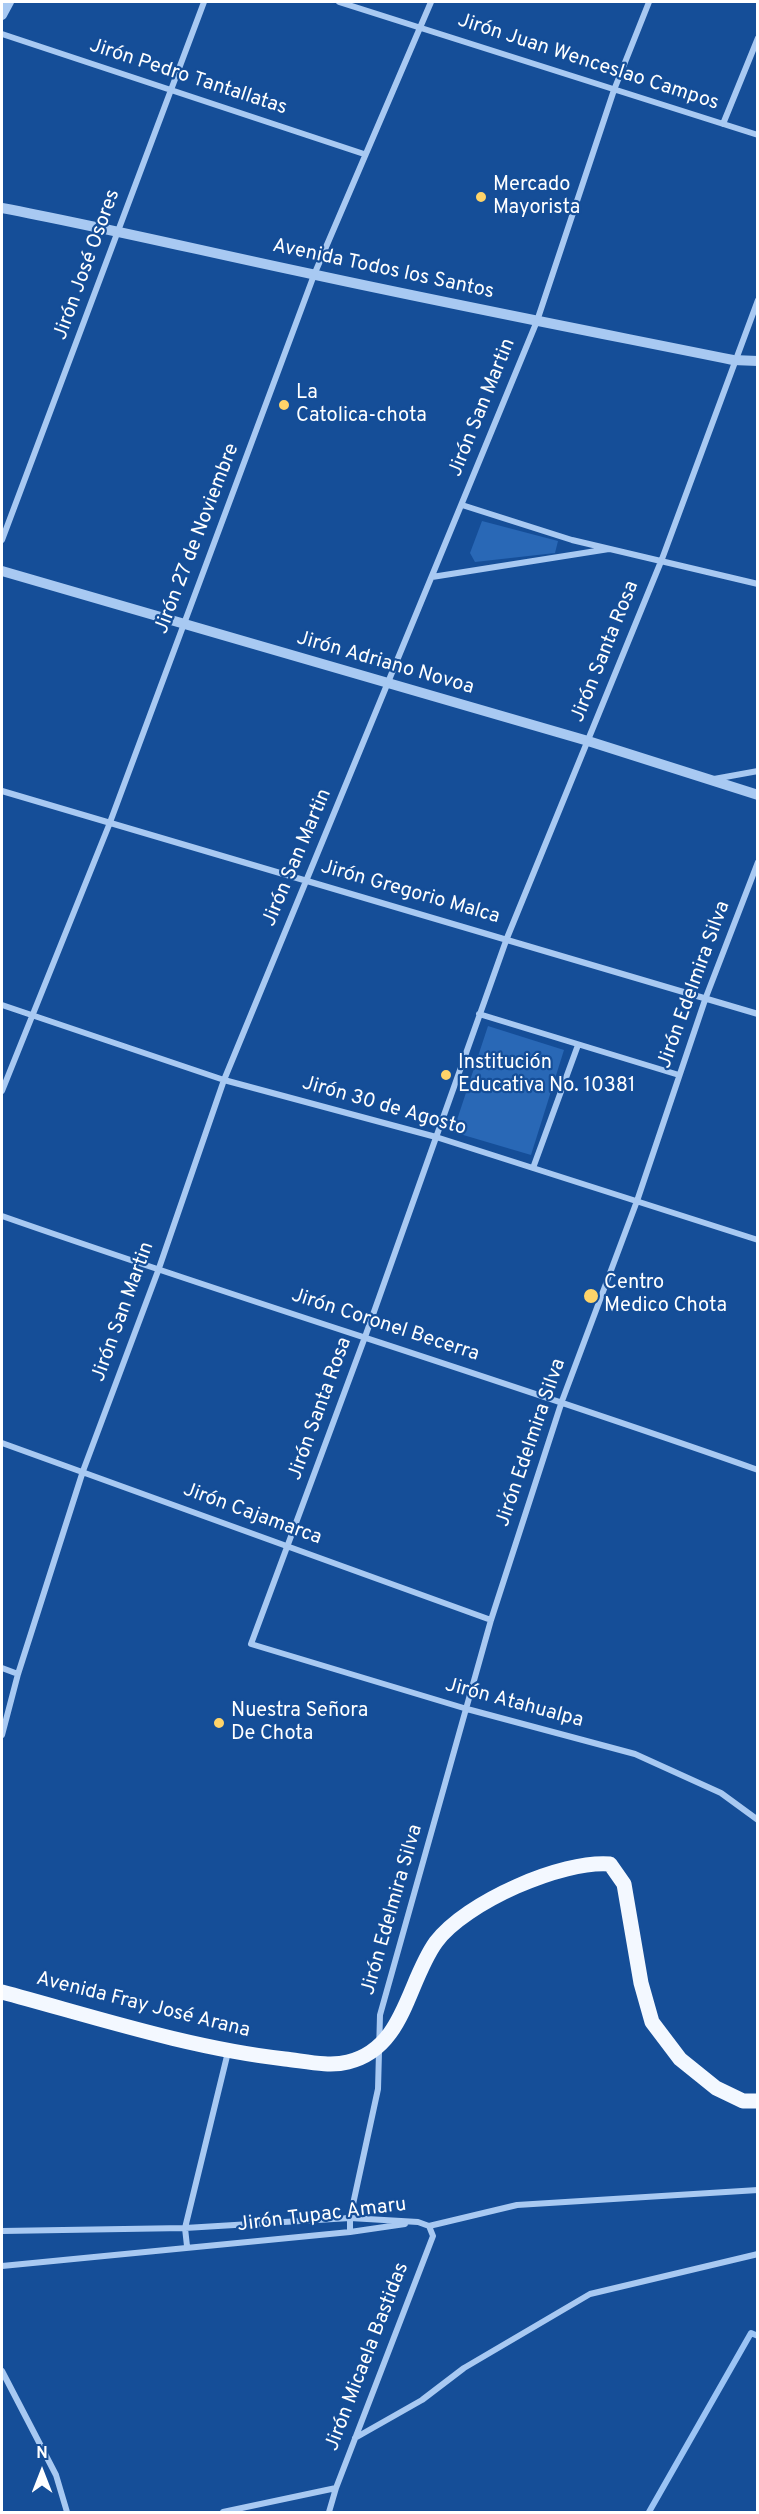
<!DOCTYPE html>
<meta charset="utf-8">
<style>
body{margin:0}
#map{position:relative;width:759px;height:2514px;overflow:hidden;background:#154e98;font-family:Overpass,sans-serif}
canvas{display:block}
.frame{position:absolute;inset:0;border:3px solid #fff;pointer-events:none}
.north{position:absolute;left:12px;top:2442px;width:60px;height:60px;-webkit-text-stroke:4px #154e98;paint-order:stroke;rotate:0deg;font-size:16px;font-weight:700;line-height:24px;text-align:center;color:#fff}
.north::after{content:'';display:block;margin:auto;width:21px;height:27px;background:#fff;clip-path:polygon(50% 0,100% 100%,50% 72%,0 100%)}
</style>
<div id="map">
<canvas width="759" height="2514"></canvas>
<div class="frame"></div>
<div class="north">N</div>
</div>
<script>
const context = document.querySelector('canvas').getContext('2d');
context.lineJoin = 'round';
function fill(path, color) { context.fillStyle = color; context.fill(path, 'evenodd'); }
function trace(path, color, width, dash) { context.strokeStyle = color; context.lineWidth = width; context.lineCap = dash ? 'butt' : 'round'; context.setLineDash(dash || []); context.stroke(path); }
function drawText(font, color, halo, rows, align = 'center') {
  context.font = font + ' Overpass,sans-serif'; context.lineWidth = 4.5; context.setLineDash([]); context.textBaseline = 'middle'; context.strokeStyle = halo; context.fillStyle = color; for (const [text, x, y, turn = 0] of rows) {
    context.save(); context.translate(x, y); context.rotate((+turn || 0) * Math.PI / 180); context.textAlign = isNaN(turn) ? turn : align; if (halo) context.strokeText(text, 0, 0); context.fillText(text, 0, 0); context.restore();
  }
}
const green = new Path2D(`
 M482,521L558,541L555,553L475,562L470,553Z
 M488,1026L564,1050L531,1155L453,1132Z`);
const stream = new Path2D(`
 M649,2512L751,2333L758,2336`);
const minor = new Path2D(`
 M339,2L758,135
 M2,34L364,154
 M723,124L758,38
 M758,300L662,559L507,938L365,1337L251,1644L467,1709L635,1754L721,1793L758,1820
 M462,505L572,540L758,584
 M2,540L204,2
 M432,577L609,549
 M714,779L758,771
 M2,791L758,1014
 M2,1005L224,1080L436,1137L758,1240
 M479,1014L679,1075
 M2,1091L109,825L314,275L431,2
 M533,1168L578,1045
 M2,1216C253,1304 507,1381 758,1470
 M2,1443L491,1620
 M2,1668L18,1674
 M2,1735L18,1674L83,1471L158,1271L224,1080L537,321L614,90L649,2
 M429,2226L517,2205L758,2190
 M2,2231L185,2228L350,2218L418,2222L429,2226L433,2236L336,2488L329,2512
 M350,2232V2218L378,2089L380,2015L491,1620L562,1401L637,1201L706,997L758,862
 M187,2246L185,2228L228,2052
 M2,2266L350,2232L405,2224
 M2,2371L56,2475L67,2512
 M355,2438L422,2400L464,2368L590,2294L758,2254
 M223,2512L336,2488`);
const tertiary = new Path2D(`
 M2,15L9,2
 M2,208C107,228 211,253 316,275C455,305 594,332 733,360L758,361
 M2,571L588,741L758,795`);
const primary = new Path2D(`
 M2,1992C95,2017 189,2048 285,2059C304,2061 329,2067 348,2062C405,2048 407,1982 436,1942C466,1902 562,1860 610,1864L624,1884L641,1983L652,2022L680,2059L716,2088L743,2101H758`);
const markers = [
 [481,197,6,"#ffd469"],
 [284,405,6,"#ffd469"],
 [446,1075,6,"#ffd469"],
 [591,1296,8,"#ffd469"],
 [219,1723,6,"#ffd469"]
];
const streetNames = [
 ["Jirón Juan Wenceslao Campos",588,63,18],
 ["Jirón Pedro Tantallatas",188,78,18],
 ["Jirón José Osores",88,265,-70],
 ["Avenida Todos los Santos",383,270,12],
 ["Jirón San Martin",483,408,-68],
 ["Jirón 27 de Noviembre",198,539,-69],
 ["Jirón Santa Rosa",606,652,-68],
 ["Jirón Adriano Novoa",385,664,16],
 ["Jirón San Martin",298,858,-67],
 ["Jirón Gregorio Malca",410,893,16],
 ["Jirón Edelmira Silva",695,985,-70],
 ["Jirón 30 de Agosto",384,1107,16],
 ["Jirón San Martin",124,1312,-70],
 ["Jirón Coronel Becerra",385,1326,18],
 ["Jirón Santa Rosa",321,1409,-70],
 ["Jirón Edelmira Silva",532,1443,-71],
 ["Jirón Cajamarca",252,1515,20],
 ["Jirón Atahualpa",514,1704,15],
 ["Jirón Edelmira Silva",393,1910,-74],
 ["Avenida Fray José Arana",143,2006,14],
 ["Jirón Tupac Amaru",322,2216,-7],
 ["Jirón Micaela Bastidas",368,2357,-69]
];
const poiNames = [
 ["Mercado",493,186],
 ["Mayorista",493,209],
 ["La",296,394],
 ["Catolica-chota",296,417],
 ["Institución",458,1064],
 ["Educativa No. 10381",458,1087],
 ["Centro",604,1284],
 ["Medico Chota",604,1307],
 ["Nuestra Señora",231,1712],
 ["De Chota",231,1735]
];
fill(green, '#2968b6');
trace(stream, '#9bc4f5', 6);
trace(minor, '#a8c9f2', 6);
trace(tertiary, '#a8c9f2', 10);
trace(primary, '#f3f8ff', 15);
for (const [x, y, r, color] of markers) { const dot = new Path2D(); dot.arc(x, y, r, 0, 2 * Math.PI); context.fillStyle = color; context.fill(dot); trace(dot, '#154e98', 2); }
drawText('20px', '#fff', '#154e98', streetNames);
drawText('20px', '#fff', '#154e98', poiNames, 'left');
</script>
